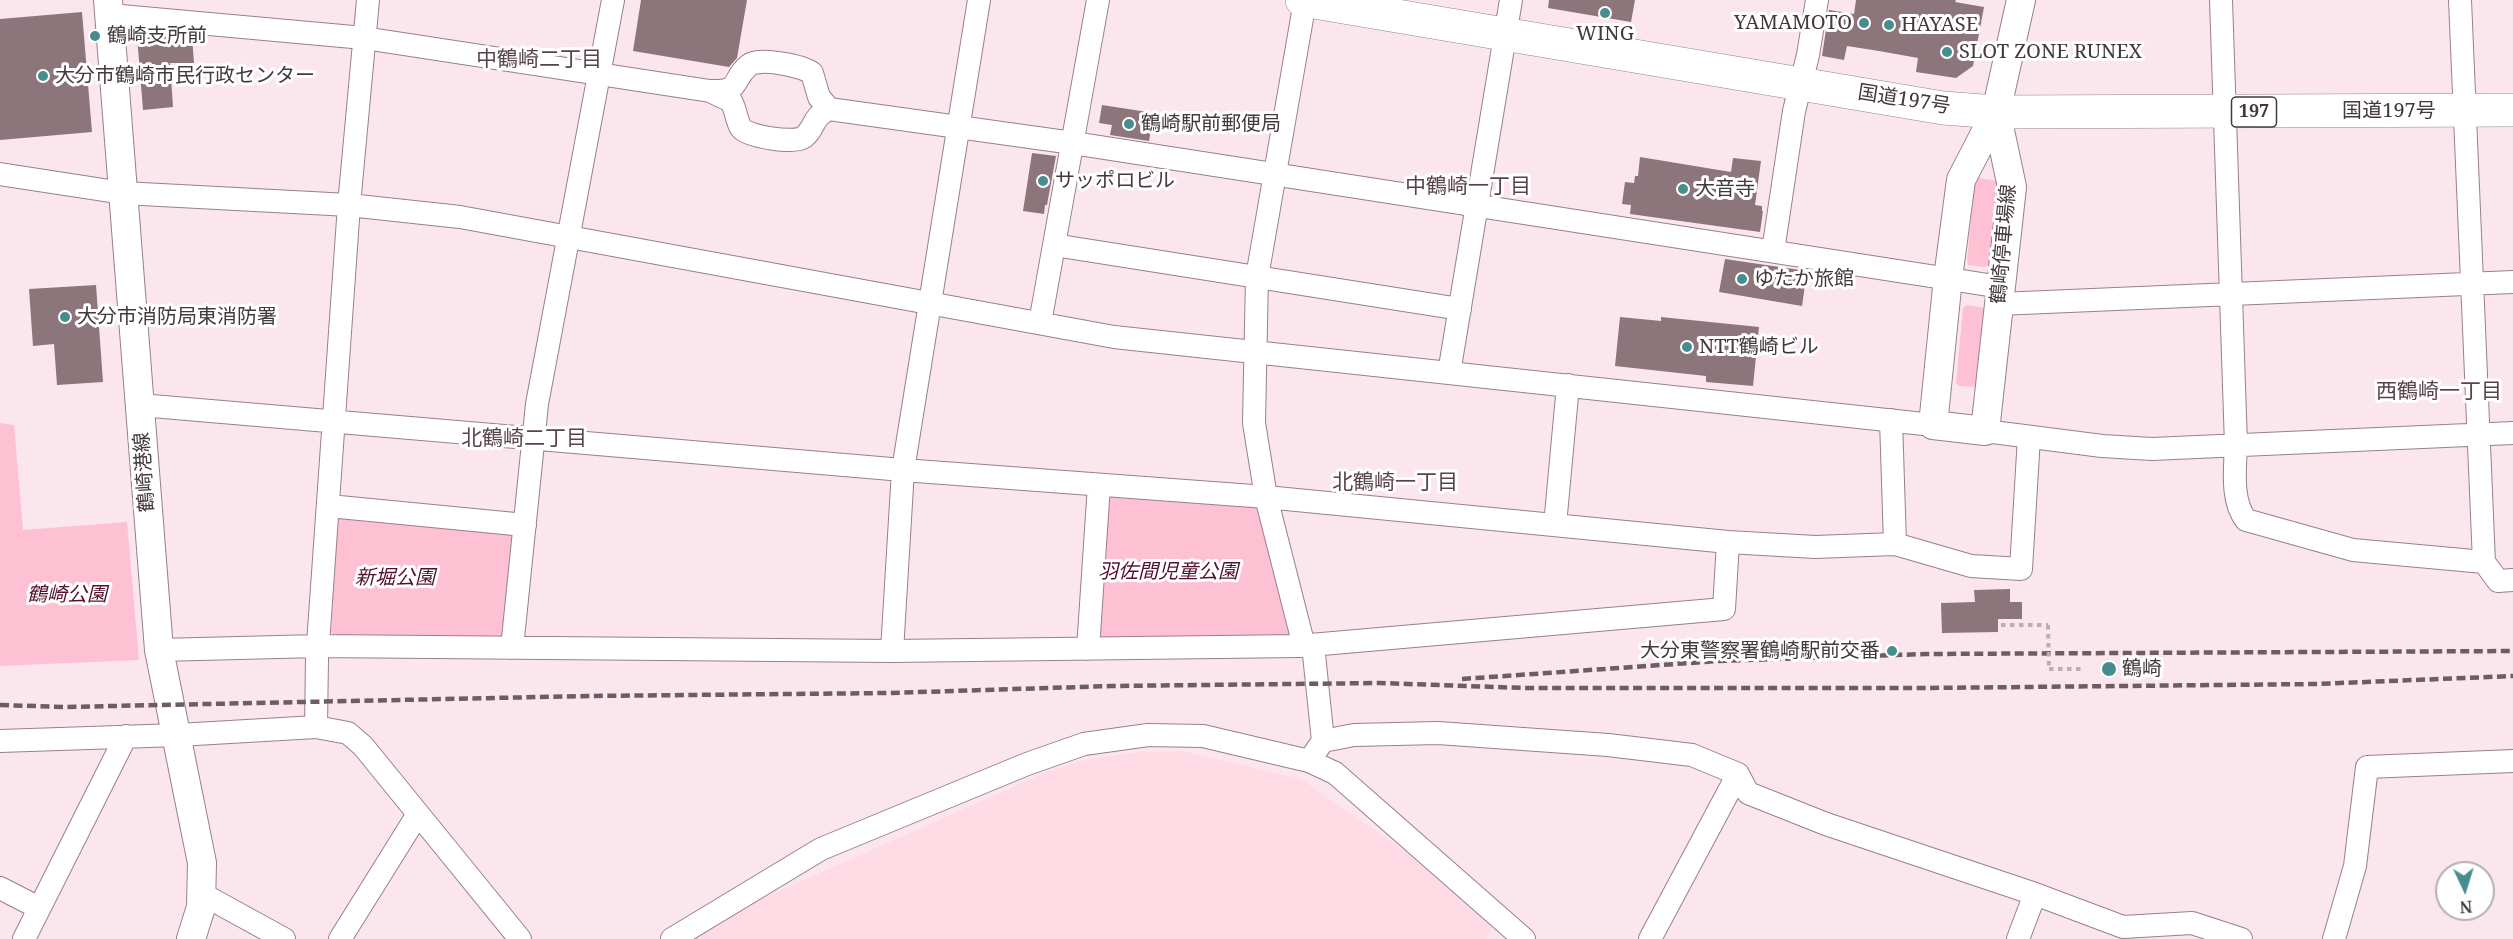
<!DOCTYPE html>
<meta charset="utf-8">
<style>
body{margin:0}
#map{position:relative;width:2513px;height:939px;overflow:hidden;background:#fce6ed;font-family:"Noto Serif",serif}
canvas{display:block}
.north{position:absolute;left:2435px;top:861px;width:60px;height:60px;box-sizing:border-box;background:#fff;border:2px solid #b4afb1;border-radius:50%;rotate:176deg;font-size:16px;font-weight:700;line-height:24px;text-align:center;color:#43383b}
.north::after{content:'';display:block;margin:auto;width:21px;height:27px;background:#468e8d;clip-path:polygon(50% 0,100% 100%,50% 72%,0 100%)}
</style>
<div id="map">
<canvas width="2513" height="939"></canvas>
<div class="north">N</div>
</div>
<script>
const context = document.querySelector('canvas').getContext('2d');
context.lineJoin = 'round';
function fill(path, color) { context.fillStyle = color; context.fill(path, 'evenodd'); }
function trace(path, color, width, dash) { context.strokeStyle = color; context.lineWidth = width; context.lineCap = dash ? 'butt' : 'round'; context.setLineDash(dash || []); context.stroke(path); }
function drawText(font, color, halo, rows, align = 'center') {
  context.font = font + ' "Noto Serif","Noto Sans JP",serif'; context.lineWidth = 6; context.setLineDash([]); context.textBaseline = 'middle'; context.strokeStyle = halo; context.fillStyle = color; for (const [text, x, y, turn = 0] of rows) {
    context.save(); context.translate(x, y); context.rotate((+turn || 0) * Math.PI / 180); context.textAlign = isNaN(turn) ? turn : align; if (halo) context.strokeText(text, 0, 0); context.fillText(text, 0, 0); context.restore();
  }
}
const built = new Path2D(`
 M1182,751L1301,779L1498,916L1486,939H672L1047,772L1082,761L1129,753Z`);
const green = new Path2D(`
 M1979,178L1998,181L1991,264L1984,267L1968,265L1967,260L1975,180Z
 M1967,305L1986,308L1978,387L1959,386L1956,383L1963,308Z
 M0,423L14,425L23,530L127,522L139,660L0,666Z
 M1110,497L1256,507L1262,513L1291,633L1286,639L1099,643L1103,504Z
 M344,514L515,535L506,634L500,641L336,637L331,632L337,520Z`);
const building = new Path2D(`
 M641,0H747L737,58L729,67L633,51Z
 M1549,0H1635L1631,22L1548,8Z
 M1856,0H1956L1955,2L1984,7L1973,66L1956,78L1916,72L1918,58L1879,51L1847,46L1844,60L1822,56L1829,10L1854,14Z
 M82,12L92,132L0,140V19Z
 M164,33L168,34V37L192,36L194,63H170L173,107L143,110L137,36Z
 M1102,105L1154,113L1149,141L1110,135L1112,125L1099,123Z
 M1032,153L1056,156L1047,205H1045L1044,214L1023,211Z
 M1640,157L1731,172L1733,158L1761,161L1755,205L1762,206V211H1763L1760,232L1630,214L1631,205L1622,204L1625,182L1634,183L1635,176H1638Z
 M1725,259L1807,271L1802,306L1719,292Z
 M96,285L103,382L57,385L54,344L33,346L29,289Z
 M1620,317L1661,321V317L1759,327L1753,386L1706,382V376L1615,366Z
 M2010,589V602H2022V619H1998V632L1942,633L1941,603L1975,602L1974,590Z`);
const path = new Path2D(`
 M2001,625H2048
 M2049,669H2082`);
const minor = new Path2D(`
 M2221,0L2236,445C2235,469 2231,501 2246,520L2353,550L2484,562
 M2460,0L2484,562L2498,581L2513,580
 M110,15L364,38L710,91C743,92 730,81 749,65C759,57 803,66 812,73L819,97L829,109
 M710,91L731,101C736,109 736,120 741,128C748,137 795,144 804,137C816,127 811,118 829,109L1073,143L2001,287
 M0,174L123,193L349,205L460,217L1114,337L1933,425
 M1054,245L1460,309
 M1773,251L1794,111L1808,55L1817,0
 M1999,304L2513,282
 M1040,323L1098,0
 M1449,373L1511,0
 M140,405L903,470L1266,497L1728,542L1815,547L1895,544
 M1891,420L1895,544L1971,566L2021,569L2029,437
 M1985,431L2102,446L2152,449L2513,433
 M329,506L525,525
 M1555,525L1568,385
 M1313,645L1323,741
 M1304,646L1266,497L1254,423L1257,277L1305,1
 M512,648L537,404L613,0
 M1088,649L1099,485
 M159,650L318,646L892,651L1299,646L1724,609L1728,542
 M892,651L903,470L979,0
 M316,727L317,658L349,205L368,0
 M0,741L178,735L316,727L348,733L363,746L520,939
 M1309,761L1323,741L1354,735L1438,733L1608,745L1692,755L1738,774L1748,793L1826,824L2035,894L2123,927L2192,923L2241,939
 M0,888L39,908
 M202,894L284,939
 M24,939L126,736
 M340,939L418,814
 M672,939L821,849L1027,764L1084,744L1148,735L1203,736L1309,761L1335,773L1524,939
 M1650,939L1738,774
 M2018,939L2035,894
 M2334,939L2355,866L2367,767L2513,761`);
const major = new Path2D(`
 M108,0L159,650L202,863L201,907L191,939
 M1996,112L2012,187L1985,431L1933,425L1948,278L1961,180L1996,112L2021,0`);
const highway = new Path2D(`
 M1302,0L1943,108L1996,112L2513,110`);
const rail = new Path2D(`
 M1462,679L1718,661L1926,654L2513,651
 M0,705L65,707L588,696L889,693L1111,686L1380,683L1525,688H1926L2316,684L2513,676`);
const pathBridge = new Path2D(`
 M2048,625L2049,669`);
const markers = [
 [1605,13,6,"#468e8d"],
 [1864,23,6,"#468e8d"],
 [1889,25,6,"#468e8d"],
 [95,36,6,"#468e8d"],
 [1947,52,6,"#468e8d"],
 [43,76,6,"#468e8d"],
 [1129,124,6,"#468e8d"],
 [1043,181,6,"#468e8d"],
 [1683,189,6,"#468e8d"],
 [1742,279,6,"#468e8d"],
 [65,317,6,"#468e8d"],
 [1687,347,6,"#468e8d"],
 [1892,651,6,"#468e8d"],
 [2109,669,8,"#468e8d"]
];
const shields = [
 [2254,112,45]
];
const shieldNames = [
 ["197",2254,112]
];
const poiNames = [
 ["YAMAMOTO",1852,23,"right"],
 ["HAYASE",1901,25],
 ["WING",1605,34,"center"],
 ["鶴崎支所前",107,36],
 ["SLOT ZONE RUNEX",1959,52],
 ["大分市鶴崎市民行政センター",55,76],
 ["鶴崎駅前郵便局",1141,124],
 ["サッポロビル",1055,181],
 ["大音寺",1695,189],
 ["ゆたか旅館",1754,279],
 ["大分市消防局東消防署",77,317],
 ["NTT鶴崎ビル",1699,347],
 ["大分東警察署鶴崎駅前交番",1880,651,"right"],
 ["鶴崎",2122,669]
];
const streetNames = [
 ["国道197号",1904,100,9],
 ["国道197号",2389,111],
 ["鶴崎停車場線",2004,244,-85],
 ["鶴崎港線",145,472,-94]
];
const parkNames = [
 ["羽佐間児童公園",1168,572],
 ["新堀公園",395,578],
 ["鶴崎公園",67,595]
];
const neighbourhoodNames = [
 ["中鶴崎二丁目",539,60],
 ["中鶴崎一丁目",1468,187],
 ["西鶴崎一丁目",2439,392],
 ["北鶴崎二丁目",524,439],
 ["北鶴崎一丁目",1395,483]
];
fill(built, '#fedbe5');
fill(green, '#fdc1d3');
fill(building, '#8c757b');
trace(minor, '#988087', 24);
trace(major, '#988087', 30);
trace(highway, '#988087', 34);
trace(path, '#beacb2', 4, [4.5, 4.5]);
trace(minor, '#fff', 22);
trace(major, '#fff', 28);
trace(highway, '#fff', 33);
trace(rail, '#6b5d61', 4.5, [9, 4.5]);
trace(pathBridge, '#beacb2', 4, [4.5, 4.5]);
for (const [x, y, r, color] of markers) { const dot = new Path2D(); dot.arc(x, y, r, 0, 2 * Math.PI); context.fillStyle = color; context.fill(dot); trace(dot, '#fff', 2); }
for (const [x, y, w] of shields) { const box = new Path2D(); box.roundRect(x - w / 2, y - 15, w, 30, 4.5); context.fillStyle = '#fff'; context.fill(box); trace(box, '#43383b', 1.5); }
drawText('bold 18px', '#43383b', null, shieldNames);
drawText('20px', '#43383b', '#fff', poiNames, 'left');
drawText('20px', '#43383b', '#fff', streetNames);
drawText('italic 20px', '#550f2e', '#fff', parkNames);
drawText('21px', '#584349', '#fff', neighbourhoodNames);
</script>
